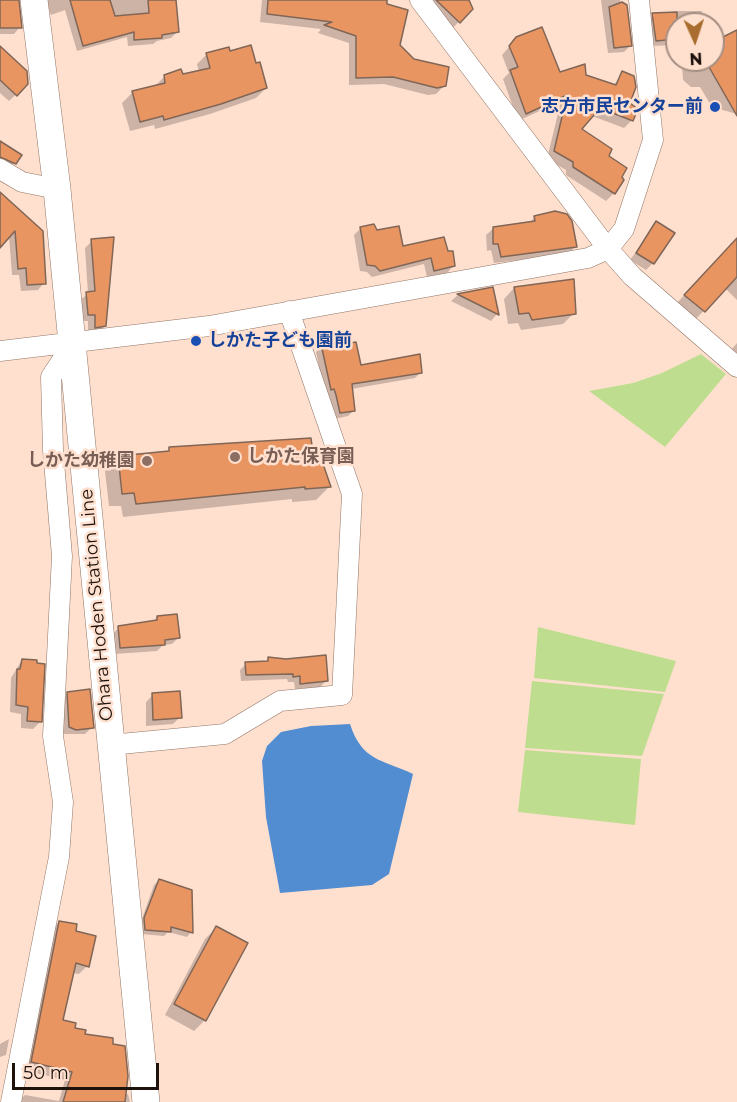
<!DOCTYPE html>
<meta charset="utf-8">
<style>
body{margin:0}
#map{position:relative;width:737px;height:1102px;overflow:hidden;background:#ffe0cf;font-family:Montserrat,sans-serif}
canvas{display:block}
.north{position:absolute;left:665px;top:12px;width:60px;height:60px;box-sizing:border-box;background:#ffe0cf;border:2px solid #a58e81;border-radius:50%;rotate:177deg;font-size:16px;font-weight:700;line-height:24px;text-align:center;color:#1d120c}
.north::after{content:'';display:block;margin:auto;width:21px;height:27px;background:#a96e2f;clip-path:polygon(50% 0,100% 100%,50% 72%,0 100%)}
.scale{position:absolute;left:12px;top:1063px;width:147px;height:27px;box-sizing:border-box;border:3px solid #1d120c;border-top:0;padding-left:8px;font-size:18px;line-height:21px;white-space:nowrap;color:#1d120c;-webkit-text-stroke:4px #ffe0cf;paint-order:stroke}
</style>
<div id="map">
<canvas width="737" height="1102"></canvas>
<div class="north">N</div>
<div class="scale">50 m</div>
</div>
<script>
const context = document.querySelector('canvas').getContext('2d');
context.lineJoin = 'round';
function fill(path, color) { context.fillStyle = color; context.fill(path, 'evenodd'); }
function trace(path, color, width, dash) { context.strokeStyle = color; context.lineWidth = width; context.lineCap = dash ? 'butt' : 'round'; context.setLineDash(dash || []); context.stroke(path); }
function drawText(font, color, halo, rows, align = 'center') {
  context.font = font + ' Montserrat,"Noto Sans JP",sans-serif'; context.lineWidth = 5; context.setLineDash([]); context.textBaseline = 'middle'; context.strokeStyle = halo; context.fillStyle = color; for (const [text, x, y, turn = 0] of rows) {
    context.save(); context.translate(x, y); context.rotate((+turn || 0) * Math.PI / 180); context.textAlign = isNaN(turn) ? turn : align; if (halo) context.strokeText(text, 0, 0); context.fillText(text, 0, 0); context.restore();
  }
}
const green = new Path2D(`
 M701,354L726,374L665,447L589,391L633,383L662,373Z
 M538,627L676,661L665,692L534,678Z
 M532,681L664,694L642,756L525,748Z
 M525,750L641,759L635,825L518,812Z`);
const water = new Path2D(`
 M350,724C362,761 381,759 413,774L389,874L372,885L280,893L266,817L262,761L267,746L281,732L311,726Z`);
const shadow = new Path2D(`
 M0,0H18L20,27L14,34H0Z
 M41,0H175L177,32L171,38L157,41L153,44L128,46L127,37L77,51L65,10L51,15L46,1Z
 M262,0H381L398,46L444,86L436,94L428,95L384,84L349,85V43L318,33L321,29L260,22Z
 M432,0H466L471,9L452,29Z
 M601,0H620L630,46L624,52L608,53Z
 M680,11H702L703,24H677V45L650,46L647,21L653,15Z
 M737,31V114L712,107L700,87H691L683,80L682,66L689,60H713V44Z
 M517,38L559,74L585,76L613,86L623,73L632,120L624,128L592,116L580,130L614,193L606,201L566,175V170L547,159L561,101L518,121L503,79L509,73L502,55Z
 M0,48L27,84L9,101L0,93Z
 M229,53L255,65L266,88L256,98L210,114L155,129L154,125L130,131L122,103L132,93L154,87L165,76L199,72L197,64L207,54Z
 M0,143L20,155L7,171L0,168Z
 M0,194L44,283L38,290L21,291L19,275H12L9,236L0,246Z
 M535,217L575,247L568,254L494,263L491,250L487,251L486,235L494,228L529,223Z
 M657,223L653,263L646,270L630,260Z
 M361,228L376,232L402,248L454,265L447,273L427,277L424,264L372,277L367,272L360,271L354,235Z
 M737,239V300L725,288L695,320L676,304Z
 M92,241L105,326L98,333L88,334V321H82L79,301L88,294L85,248Z
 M514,288L574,313L563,324L521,330L518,323L508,324L504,299Z
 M492,289L497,314L491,321L451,301L458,295Z
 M737,343V353L732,349Z
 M322,346L336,347L360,367L421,372L415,378L351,389L354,410L348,416L334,419L325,395L316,352Z
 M170,448L312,463L329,487L316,500L292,502V499L123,517L121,506H109L105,471L119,458L166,452Z
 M157,617L178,638L172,644L163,645L157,651L114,654L113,634L119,627L152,623Z
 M268,659L326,681L320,687L295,689L294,682H288L287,679L241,681L240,670L246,664L265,662Z
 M22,660L40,722L33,729L21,728V714L10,712L11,678Z
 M68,693L92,727L85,734H63L61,700Z
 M153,695L180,717L173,724L146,726V702Z
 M159,880L191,932L187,937L168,932L164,936L141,934L140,924L154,885Z
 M59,922L75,932L87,966L79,974L73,973L61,1021L83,1035L124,1095L128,1094L130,1102H18L25,1095L59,1101L65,1080L23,1070L51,931Z
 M216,928L205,1020L194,1031L165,1015L205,939Z
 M9,1039L6,1055L0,1057V1044Z`);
const building = new Path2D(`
 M0,0H19L22,28H0Z
 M70,0H110L115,16L149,13L148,0H176L179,32L162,35V38L134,40V32L83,46Z
 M268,0H387V4L408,10L400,45L414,59L449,67L446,86L437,88L393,77L356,78V36L324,25L332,22L267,14Z
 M436,0H469L473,9L460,23Z
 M622,2L627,5L632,46L614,48L609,7Z
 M677,12V39L656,41L652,13Z
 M542,27L560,72L585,64L586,75L616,85L622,71L634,76L636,87L630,103L638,109L633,121L600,108L582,129L612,149L609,156L627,168L622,177L624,180L615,194L573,167V162L554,151L567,95L526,114L510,70L518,67L509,46L516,37Z
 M737,30V116L705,60H713V42Z
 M251,45L256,63L260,62L267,88L221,104L164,120L163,116L140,122L132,91L165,83L164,75L181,69L183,74L210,68L206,53L229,47L230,51Z
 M0,46L27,71L28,84L17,96L0,80Z
 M0,141L22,155L16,164L0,157Z
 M0,192L43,231L46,284L27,285L26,268L18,269L15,231L0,248Z
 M555,211L567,214L572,221L577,247L501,257L498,244H493V227L535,221L534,216Z
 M656,221L675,233L654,264L636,253Z
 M374,224L377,230L399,226L403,246L444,237L448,251H453L455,266L434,271L431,258L380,271L375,266L367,265L360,227Z
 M114,237L106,326L95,328V315H88L86,292L95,291L91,239Z
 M737,238V277L705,312L684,295Z
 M574,279L576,314L532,320L529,313L519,314L514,287Z
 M493,287L499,315L457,294Z
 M337,341V345L356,342L361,365L420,354L422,373L352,384L355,411L340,413L336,395L334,389L331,390L321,344Z
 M311,438L314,461H322L331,487L305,489V487L136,504L134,493L122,494L118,456L169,451V447Z
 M177,614L180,638L165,640V645L120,648L118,626L157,620V616Z
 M326,655L328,681L300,684V676L293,677V674L246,675L245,662L268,661V657L286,659Z
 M22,659L37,660V663L45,664L42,722L27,721L28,707L16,705L17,669H20Z
 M90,689L94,728L76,730L69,727L67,692Z
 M180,691L182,718L153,720L152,693Z
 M159,879L192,890L193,933L171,927V932L145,930L144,918Z
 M59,921L77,924L76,931L96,936L89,967L76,963L63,1020L76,1023L75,1028L86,1030L85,1034L113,1038V1044L125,1046L128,1076L125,1102H63L72,1072L31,1062Z
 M216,926L248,943L206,1021L174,1004Z`);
const minor = new Path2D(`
 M420,0L608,249L632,276L737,367
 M0,169L22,182L57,189
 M0,351L209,326L588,258L608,249L624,229L653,140L639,0
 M110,745L225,734L280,701L342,695L352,494L289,311
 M11,1102L59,857L63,802L53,736L62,556L53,450L51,377L72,345`);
const secondary = new Path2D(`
 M34,0L57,189L146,1102`);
const markers = [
 [715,107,6,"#1a4fb4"],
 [196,341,6,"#1a4fb4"],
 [235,457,6,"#8d6e63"],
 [147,461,6,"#8d6e63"]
];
const transitNames = [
 ["志方市民センター前",703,107],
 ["しかた子ども園前",208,341,"left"]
];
const educationNames = [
 ["しかた保育園",247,457],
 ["しかた幼稚園",135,461,"right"]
];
const streetNames = [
 ["Ohara Hoden Station Line",97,605,-95]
];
fill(green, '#bfdd8f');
fill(water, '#528cd1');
fill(shadow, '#0003');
fill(building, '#e99562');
trace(building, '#806657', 1.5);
trace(minor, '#907566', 21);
trace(secondary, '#907566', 28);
trace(minor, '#fff', 20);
trace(secondary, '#fff', 27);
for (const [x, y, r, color] of markers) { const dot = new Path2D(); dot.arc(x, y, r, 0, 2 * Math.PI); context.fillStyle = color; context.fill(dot); trace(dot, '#ffe0cf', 2); }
drawText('bold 18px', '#164399', '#ffe0cf', transitNames, 'right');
drawText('bold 18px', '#785e54', '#ffe0cf', educationNames, 'left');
drawText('18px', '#1d120c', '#ffe0cf', streetNames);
</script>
